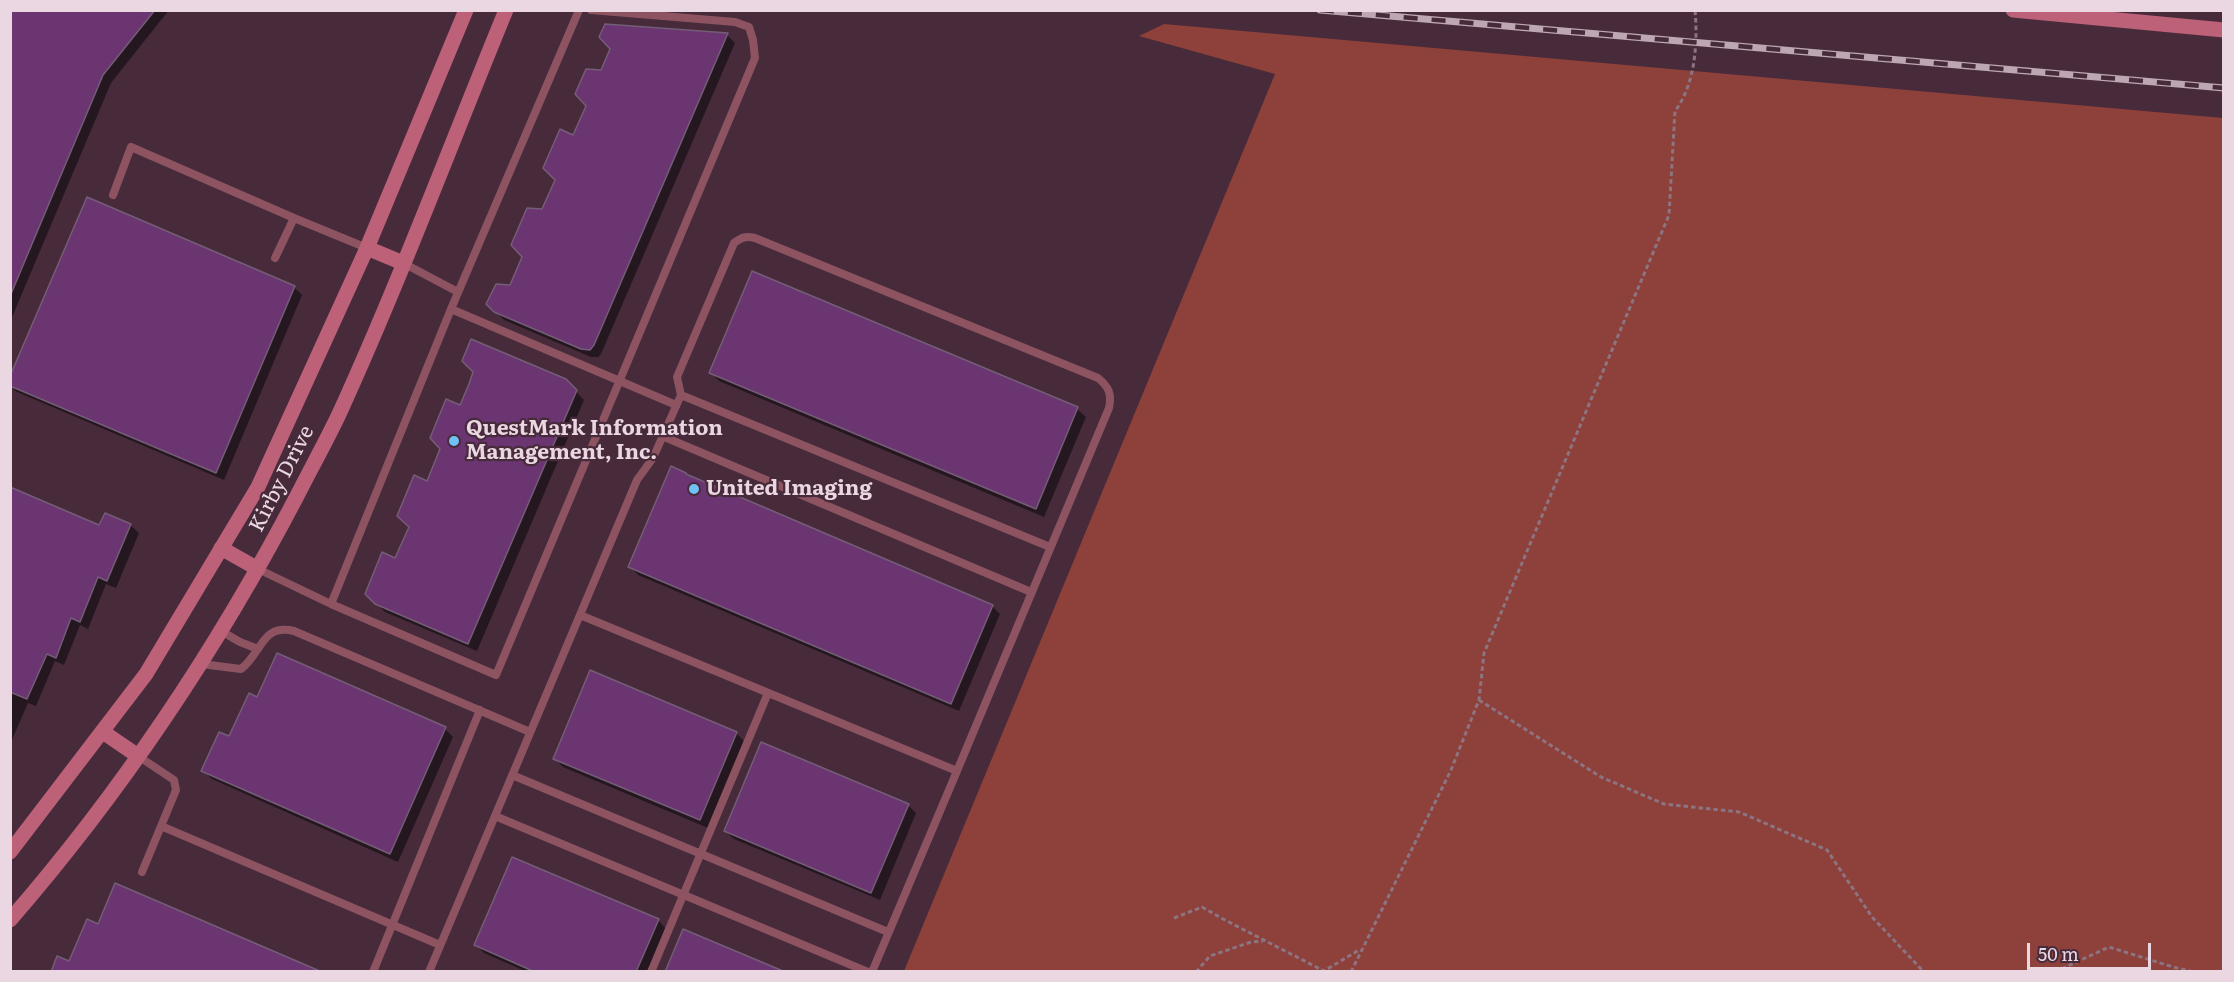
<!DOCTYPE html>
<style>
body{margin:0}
#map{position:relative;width:2234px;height:982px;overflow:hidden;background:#472b3b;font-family:Literata,serif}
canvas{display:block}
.frame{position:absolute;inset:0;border:12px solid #ead7e1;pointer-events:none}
.scale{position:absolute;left:2027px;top:943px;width:124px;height:27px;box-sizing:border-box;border:3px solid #ead7e1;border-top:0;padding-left:8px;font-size:18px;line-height:21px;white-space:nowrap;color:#ead7e1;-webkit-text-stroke:4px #472b3b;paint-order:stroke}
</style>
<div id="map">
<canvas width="2234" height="982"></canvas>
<div class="frame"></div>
<div class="scale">50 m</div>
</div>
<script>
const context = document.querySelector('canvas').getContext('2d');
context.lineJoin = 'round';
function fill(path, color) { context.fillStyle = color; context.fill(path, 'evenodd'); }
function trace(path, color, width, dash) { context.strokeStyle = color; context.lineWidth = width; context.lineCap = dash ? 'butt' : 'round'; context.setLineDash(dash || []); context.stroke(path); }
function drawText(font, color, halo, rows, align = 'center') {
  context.font = font + ' Literata,serif'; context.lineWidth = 4.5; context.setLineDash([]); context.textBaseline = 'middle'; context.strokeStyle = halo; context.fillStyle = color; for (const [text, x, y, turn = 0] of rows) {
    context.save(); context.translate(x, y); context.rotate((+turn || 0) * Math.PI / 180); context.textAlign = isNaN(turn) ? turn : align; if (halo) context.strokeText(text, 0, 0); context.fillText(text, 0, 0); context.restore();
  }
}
const green = new Path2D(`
 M1164,24L2223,118V971H904L1275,74L1139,36Z`);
const shadow = new Path2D(`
 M10,10H169L111,83L10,322Z
 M727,35L735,43L601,354L598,357H591L504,320L488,304L511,287L612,48Z
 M752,273L1077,409L1086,417L1044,517L719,381L711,373Z
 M294,287L302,295L224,480L17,392L10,386Z
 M565,380L584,400L477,651L385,612L366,593L396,560L461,407Z
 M10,498L100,527L130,525L139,533L116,588L106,584L88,629L80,625L64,665L55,661L36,706L28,703L11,742Z
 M630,567L992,606L1000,614L959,711L638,575Z
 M258,699L445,729L453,737L398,862L212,779L203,771L230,738Z
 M736,733L744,741L708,828L563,767L555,759Z
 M908,805L916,813L880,900L734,839L725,831Z
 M658,920L666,929L648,972H527L484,953L476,945Z`);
const building = new Path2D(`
 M10,10H155L103,75L11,294Z
 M605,24L728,33L594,345L590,350L581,349L494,312L486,304L496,284L510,285L522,257L511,245L527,208L542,209L555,180L543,168L560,129L573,135L586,106L575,94L586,69L601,70L610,49L599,37Z
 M87,197L295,286L216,473L10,386V376Z
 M752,271L1078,407L1036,509L709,373Z
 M471,339L566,379L577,390L468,644L375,604L365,594L382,552L395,558L409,527L397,516L414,475L427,481L440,449L430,438L446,399L460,405L469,384L473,372L462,361Z
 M671,466L686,473V474L993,605L951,704L628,567Z
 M10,487L99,525L105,513L131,524L107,581L98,577L80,622L71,618L56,658L47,654L27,699L10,692Z
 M277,653L446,727L390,854L201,771L219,732L229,736L249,693L257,697Z
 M590,670L737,732L700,820L553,759Z
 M761,742L909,804L871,893L724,831Z
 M512,857L659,919L636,972H535L474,945Z
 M115,883L322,972H51L57,956L69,961L87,919L98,924Z
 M683,929L783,971V972H665Z`);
const path = new Path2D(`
 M1479,700L1601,777L1664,804L1739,812L1827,850L1872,917L1924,972
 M1174,918L1202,907L1223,919L1324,971L1359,950
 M1196,972L1210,956L1251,942L1263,941
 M1351,972L1451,770L1479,700L1484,653L1669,215L1675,111C1695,85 1698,43 1695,10
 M2055,972L2109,947L2173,967L2194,972`);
const service = new Path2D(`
 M113,195L131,147L294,218L275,258
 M294,218L367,248
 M403,263L458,292
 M451,309L676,405
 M681,395L1050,547
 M662,436L1031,592
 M258,569L331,604L496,675L755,58L753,40L749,27L735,22L591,10
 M331,604L451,309L579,10
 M221,631L240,642L258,649
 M201,664L241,669C262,653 262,623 294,631L530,732
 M138,756L174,780L176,790L142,872
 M512,775L888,932
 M495,816L868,972
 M161,826L440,945
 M373,972L480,710
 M429,972L637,480L653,458L681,395L677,377L734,243C742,237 746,236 755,238L1098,378C1109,387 1112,394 1109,408L957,771L580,615
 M651,972L768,693
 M872,972L957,771`);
const secondary = new Path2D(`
 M2013,10L2224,30
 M367,248L403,263
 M221,548L258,569
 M103,732L138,756
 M10,852L146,674L258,487L367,248L466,10
 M10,920C122,791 218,647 297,496C311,468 327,440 340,412C400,280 451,144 506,10`);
const rail = new Path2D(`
 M1320,10L2224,88`);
const markers = [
 [454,441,6,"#71c1f5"],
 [694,489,6,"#71c1f5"]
];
const poiNames = [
 ["QuestMark Information",466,429],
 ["Management, Inc.",466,453],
 ["United Imaging",706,489]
];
const streetNames = [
 ["Kirby Drive",282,479,-63]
];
fill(green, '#8e403a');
fill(shadow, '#0007');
fill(building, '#6b3572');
trace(building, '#745d77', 1.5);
trace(path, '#8c7481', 3, [4.5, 3]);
trace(service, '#8d5361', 8);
trace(secondary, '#bd6178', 15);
trace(rail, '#bda7b3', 7);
trace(rail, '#472b3b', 4.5, [14]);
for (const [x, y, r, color] of markers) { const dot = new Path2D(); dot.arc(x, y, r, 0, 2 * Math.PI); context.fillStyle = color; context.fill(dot); trace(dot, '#472b3b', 2); }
drawText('bold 21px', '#ead7e1', '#472b3b', poiNames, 'left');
drawText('21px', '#ead7e1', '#472b3b', streetNames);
</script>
